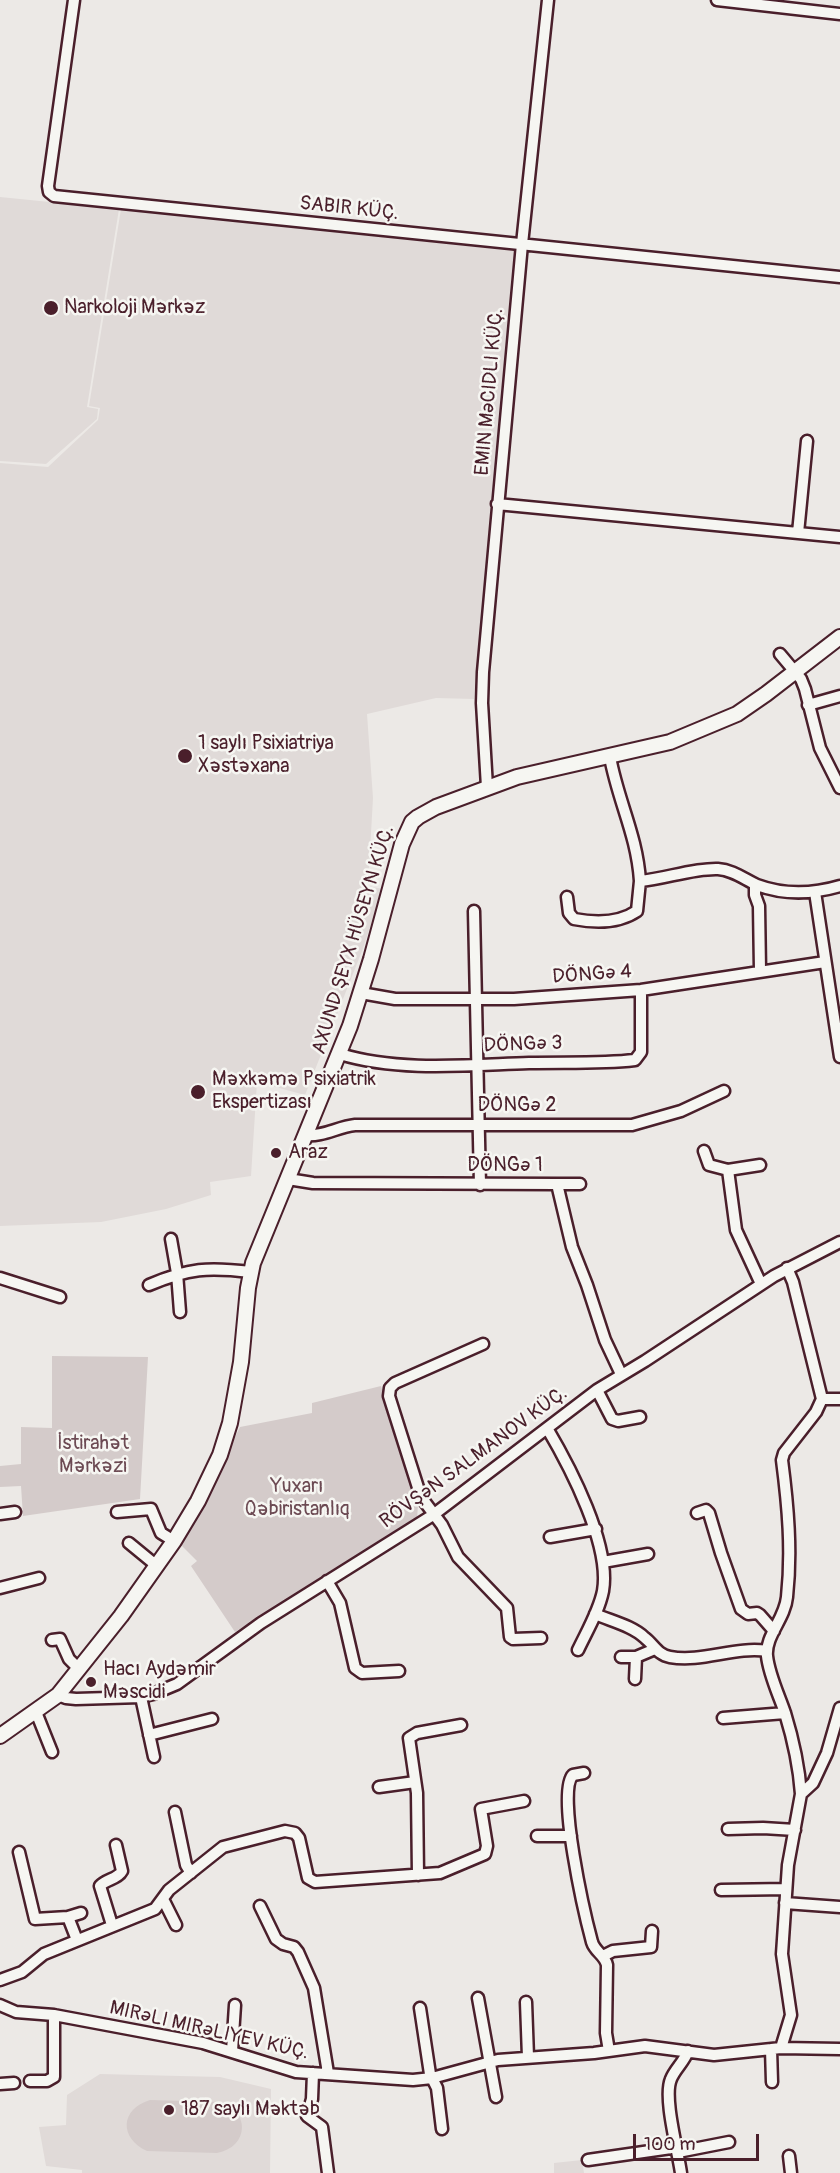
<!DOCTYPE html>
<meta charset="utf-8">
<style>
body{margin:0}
#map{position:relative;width:840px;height:2173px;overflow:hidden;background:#ece9e6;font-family:Pangolin,sans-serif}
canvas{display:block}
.scale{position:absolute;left:633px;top:2134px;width:126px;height:27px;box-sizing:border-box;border:3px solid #4a1f2b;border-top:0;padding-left:8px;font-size:18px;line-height:21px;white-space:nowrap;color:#4a1f2b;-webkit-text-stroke:4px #f6f6f2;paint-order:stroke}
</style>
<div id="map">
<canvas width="840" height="2173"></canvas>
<div class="scale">100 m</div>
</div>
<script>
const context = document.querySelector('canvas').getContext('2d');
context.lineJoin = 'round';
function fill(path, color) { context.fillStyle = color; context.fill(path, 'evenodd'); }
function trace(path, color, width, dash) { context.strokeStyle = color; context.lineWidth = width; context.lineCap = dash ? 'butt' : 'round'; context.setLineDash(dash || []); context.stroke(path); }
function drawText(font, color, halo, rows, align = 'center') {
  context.font = font + ' Pangolin,sans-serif'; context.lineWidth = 5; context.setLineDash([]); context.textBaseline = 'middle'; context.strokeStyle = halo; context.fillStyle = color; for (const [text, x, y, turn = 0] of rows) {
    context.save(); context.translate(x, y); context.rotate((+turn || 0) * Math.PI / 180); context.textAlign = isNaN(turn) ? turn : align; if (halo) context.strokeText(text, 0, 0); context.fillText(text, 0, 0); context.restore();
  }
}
const built = new Path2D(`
 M0,197L119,209L87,407L98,409L97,419L46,464L0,461Z
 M121,209L514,251L474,699L436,698L367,714L373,798L368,886L383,889L362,951L305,1095L257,1082L251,1176L210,1182L211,1195L166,1209L101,1222L0,1226V463L48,467L98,420L100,408L89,406Z
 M100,2074L220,2077L271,2089L270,2173H82V2170L46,2166L39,2127L66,2125L67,2095Z
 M582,2160L584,2173H554V2163Z`);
const green = new Path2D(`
 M52,1356L148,1357L140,1499L23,1516L21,1486L0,1487V1466L21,1464V1427L52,1428Z
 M381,1386L418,1504L417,1520L235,1632L191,1566L197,1561L181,1545L240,1427L312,1413V1403Z
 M150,2100L219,2102C250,2109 250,2147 217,2153L147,2151C119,2138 120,2109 150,2100Z`);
const minor = new Path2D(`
 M74,0L48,186L49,192L54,196L840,277
 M717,0L840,14
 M497,504L840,537
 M798,533L807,441
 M780,654L801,679L805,689L820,748L840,788
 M808,705L840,696
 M610,757C618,801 637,835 640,881C665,879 693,868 718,869C733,870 744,879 757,885C784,895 813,894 840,886
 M487,787L482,703L483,672L522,244L548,0
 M755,884V895L759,906L760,970
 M815,892L840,1057
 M567,897L569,913L574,919C595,923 618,924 637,911L640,881
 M474,911L480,1185
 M361,993L395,999H514L641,990L825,962
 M340,1054C399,1072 467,1065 529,1063C564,1062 600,1064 635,1060L641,1052V990
 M305,1135C323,1137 337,1127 355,1125H632L681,1111L724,1091
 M704,1151L709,1165L728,1170L736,1230L761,1284
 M728,1170L760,1165
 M288,1179L313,1183L557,1184L572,1247L587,1285L605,1340L621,1374
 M557,1184H580
 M171,1239L177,1273L180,1312
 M787,1268L793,1282L822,1399L816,1412L784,1453L782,1460C788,1506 792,1551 787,1597C785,1619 765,1636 767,1656C769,1675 779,1695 785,1713C793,1739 799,1766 801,1794
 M0,1278L60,1297
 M149,1285C189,1268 208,1267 251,1272
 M483,1344L395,1383L390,1388L389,1396L421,1497L442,1525L458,1557L507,1608L510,1637L513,1639L541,1638
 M597,1390L612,1419L618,1421L640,1417
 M822,1399H840
 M547,1428C570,1467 611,1545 603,1591C599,1611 587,1631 578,1650
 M117,1512L151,1509L161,1533L174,1541
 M697,1513L706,1510L709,1513L721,1553L741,1609L748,1614L757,1613L760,1615L774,1631
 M0,1514L15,1512
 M550,1537L596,1529
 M129,1543L157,1566
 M603,1562L648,1554
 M327,1581L340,1603L355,1668L362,1673L399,1671
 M0,1588L39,1578
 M595,1614C611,1621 633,1626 645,1638C654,1645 658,1655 670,1657C702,1663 735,1646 767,1651
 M52,1640L60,1639L69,1659L79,1669
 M621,1657H636
 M635,1679L636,1657L655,1649
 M58,1695L66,1698L76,1699L141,1697L153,1694L177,1684L261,1623L433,1515L597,1390L645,1361L774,1276L840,1242
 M141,1697L154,1757
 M36,1712L52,1752
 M723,1718L785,1713
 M149,1735L212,1719
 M584,1773L573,1775C556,1791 585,1916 592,1942C595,1952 605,1955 607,1965L606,2033L609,2051
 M379,1787L415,1782
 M175,1812L186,1865L191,1873
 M728,1829L763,1828L795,1830
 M537,1836H571
 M19,1852L35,1919L68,1917L77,1940
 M418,1875L417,1793L409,1738L417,1733L461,1725
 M721,1890L786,1889
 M163,1899L176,1925
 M785,1903L840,1907
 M260,1906L276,1939L283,1944L294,1947L298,1952L314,1988L328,2073
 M68,1917L81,1913
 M112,1925L100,1886C106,1879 118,1879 122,1871L116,1845
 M603,1956L613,1951L651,1947L652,1931
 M0,1980L22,1972L44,1954L155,1909L169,1890L223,1847L285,1831L295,1833L299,1838L308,1878L315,1882L440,1873L485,1854L487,1846L481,1809L524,1801
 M478,1998L496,2097
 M526,2002L528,2057
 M0,2005L16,2012L54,2015L203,2043L296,2072L413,2080L432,2078L498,2060L594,2053L645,2046L714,2055L781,2048L840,2049
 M420,2008L430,2074L437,2088L442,2129
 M781,2048L791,2015L782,1954L788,1865L801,1794L813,1783L827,1753L840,1708
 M771,2049L772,2082
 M232,2051L235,2005
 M313,2073L312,2099L307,2116L322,2127L328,2173
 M30,2081H47L54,2077V2015
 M0,2084L14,2083
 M678,2152L729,2142
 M789,2156L791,2173
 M588,2160L678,2147
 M681,2173C678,2151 663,2097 671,2079C675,2069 684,2062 688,2051`);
const major = new Path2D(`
 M0,1736L58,1695L121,1616L174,1541L198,1501L220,1455L230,1423L241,1362L248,1288L253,1263L350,1026L371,959L402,844L412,822L418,817L436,807L517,777L670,742L737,714L766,694L840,637`);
const markers = [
 [51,308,8,"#4a1f2b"],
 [185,756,8,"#4a1f2b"],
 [198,1092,8,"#4a1f2b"],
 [276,1153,6,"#4a1f2b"],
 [91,1682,6,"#4a1f2b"],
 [169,2110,6,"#4a1f2b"]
];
const streetNames = [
 ["SABIR KÜÇ.",349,209,6],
 ["EMIN MƏCIDLI KÜÇ.",490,392,-85],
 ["AXUND ŞEYX HÜSEYN KÜÇ.",354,940,-73],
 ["DÖNGƏ 4",592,975,-4],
 ["DÖNGƏ 3",523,1045,-2],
 ["DÖNGƏ 2",517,1106],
 ["DÖNGƏ 1",505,1166],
 ["RÖVŞƏN SALMANOV KÜÇ.",474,1458,-36],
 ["MIRƏLI MIRƏLIYEV KÜÇ.",209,2031,13]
];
const poiNames = [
 ["Narkoloji Mərkəz",64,308],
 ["1 saylı Psixiatriya",198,744],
 ["Xəstəxana",198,767],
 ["Məxkəmə Psixiatrik",212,1080],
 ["Ekspertizası",212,1103],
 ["Araz",288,1153],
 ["Hacı Aydəmir",103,1670],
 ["Məscidi",103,1693],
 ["187 saylı Məktəb",181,2110]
];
const parkNames = [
 ["İstirahət",93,1444],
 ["Mərkəzi",93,1467],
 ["Yuxarı",297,1487],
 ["Qəbiristanlıq",297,1510]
];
fill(built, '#e0dad8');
fill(green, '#d4cbca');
trace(minor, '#4a1f2b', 15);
trace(major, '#4a1f2b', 18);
trace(minor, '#f6f6f2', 10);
trace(major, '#f6f6f2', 14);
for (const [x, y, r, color] of markers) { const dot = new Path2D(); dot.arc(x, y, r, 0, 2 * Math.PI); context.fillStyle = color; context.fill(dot); trace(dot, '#f6f6f2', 2); }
drawText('20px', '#4a1f2b', '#f6f6f2', streetNames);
drawText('20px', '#4a1f2b', '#f6f6f2', poiNames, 'left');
drawText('20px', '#6c4a53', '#f6f6f2', parkNames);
</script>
